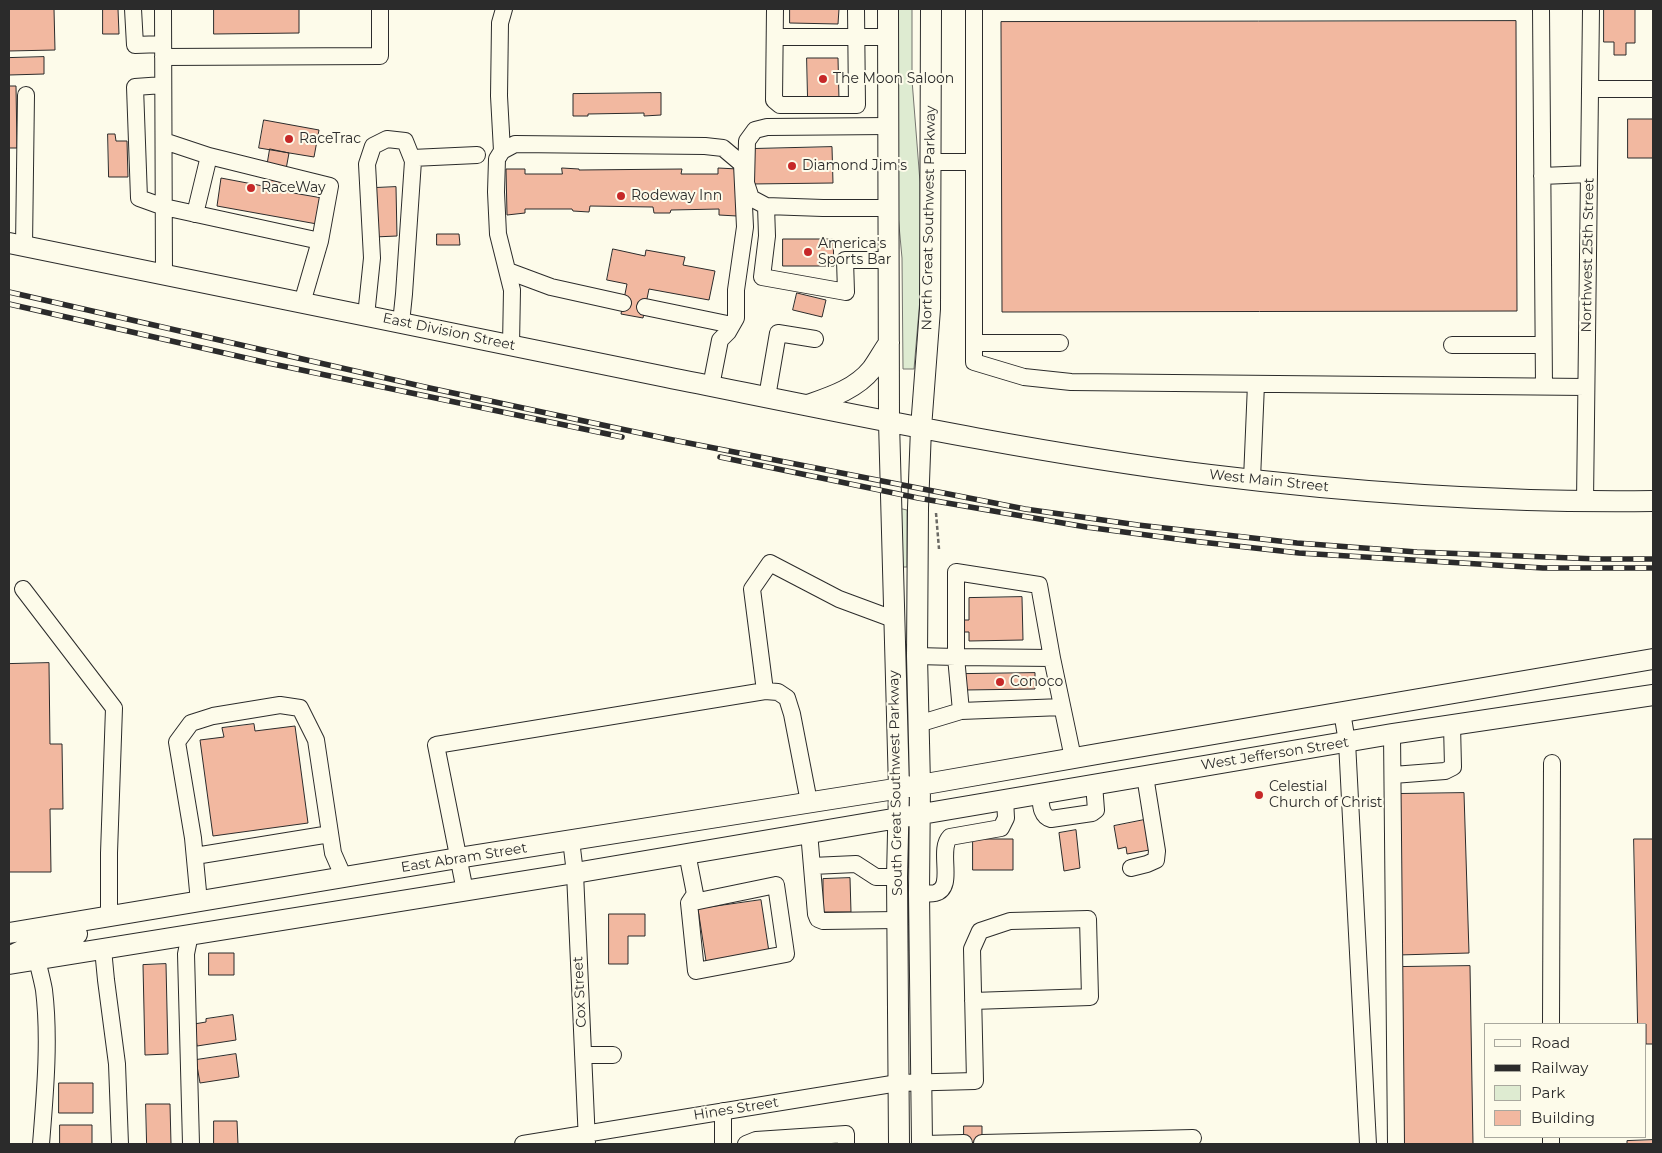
<!DOCTYPE html>
<style>
body{margin:0}
#map{position:relative;width:1662px;height:1153px;overflow:hidden;background:#fdfbea;font-family:Montserrat,sans-serif}
canvas{display:block}
.frame{position:absolute;inset:0;border:10px solid #2b2b2b;pointer-events:none}
.legend{position:absolute;left:1484px;top:1023px;width:162px;height:115px;box-sizing:border-box;background:#fdfbea;border:1px solid #a9a89e;margin:0;padding:6px 9px;list-style:none;font-size:15px;color:#2b2b2b}
.legend li{display:flex;align-items:center;gap:10px;height:25px}
.legend b{width:25px;border:1px solid #a9a89e}
</style>
<div id="map">
<canvas width="1662" height="1153"></canvas>
<div class="frame"></div>
<ul class="legend">
<li><b style="height:6px;background:#fdfbea"></b>Road</li>
<li><b style="height:6px;background:#2b2b2b"></b>Railway</li>
<li><b style="height:14px;background:#deebd1"></b>Park</li>
<li><b style="height:14px;background:#f2b8a0"></b>Building</li>
</ul>
</div>
<script>
const context = document.querySelector('canvas').getContext('2d');
context.lineJoin = 'round';
function fill(path, color) { context.fillStyle = color; context.fill(path, 'evenodd'); }
function trace(path, color, width, dash) { context.strokeStyle = color; context.lineWidth = width; context.lineCap = dash ? 'butt' : 'round'; context.setLineDash(dash || []); context.stroke(path); }
function drawText(font, color, halo, rows, align = 'center') {
  context.font = font + ' Montserrat,sans-serif'; context.lineWidth = 4; context.setLineDash([]); context.textBaseline = 'middle'; context.strokeStyle = halo; context.fillStyle = color; for (const [text, x, y, turn = 0] of rows) {
    context.save(); context.translate(x, y); context.rotate((+turn || 0) * Math.PI / 180); context.textAlign = isNaN(turn) ? turn : align; if (halo) context.strokeText(text, 0, 0); context.fillText(text, 0, 0); context.restore();
  }
}
const green = new Path2D(`
 M893,9H912V80L920,182L921,287L914,369H903L902,258L894,171Z
 M898,508L907,510V567H902Z`);
const building = new Path2D(`
 M9,9H54L55,50L9,51Z
 M103,9H118L119,34H103Z
 M214,9H299V33L214,34Z
 M790,9H839L838,24L790,23Z
 M1604,9H1635V43H1626V55H1614V42H1604Z
 M1516,21L1517,311L1002,312L1001,22Z
 M44,57V74L9,75V58Z
 M807,58H838L839,100H808Z
 M9,86H16L17,148H9Z
 M661,93V115L644,116V113L588,114V116H573V94Z
 M1628,119H1653V158H1628Z
 M264,120L319,130L314,157L259,148Z
 M108,134H115L116,141H127L128,177H109Z
 M832,147L833,183L751,184V149Z
 M270,149L289,153L282,191L322,198L317,224L217,206L221,178L263,186Z
 M562,168L579,169V170L682,169L681,174H718V168L738,169L737,216L719,215V209L671,210L670,213H654L653,207L590,206L589,212L573,211L572,209H525V213L507,215L506,169H525V174H562Z
 M396,187L397,236L374,237V188Z
 M437,234H459L460,245H437Z
 M783,239H833L834,266H783Z
 M613,249L645,256L646,250L685,257L683,265L715,271L709,300L649,289L643,318L621,314L627,284L607,280Z
 M797,293L826,300L822,317L793,310Z
 M1022,597L1023,640L969,641V632H960L959,620H969V598Z
 M49,663L50,744H62L63,809H50L51,872H9V664Z
 M1035,673V689L965,690V674Z
 M254,724L255,731L295,726L308,823L213,836L200,740L224,737L222,728Z
 M1464,793L1469,953L1398,955L1394,794Z
 M1149,819L1155,849L1127,854L1126,847L1118,849L1114,826Z
 M1076,830L1080,868L1064,871L1059,833Z
 M973,839H1013V870H973Z
 M1634,839H1653V1044H1646V1024H1638Z
 M850,878L851,912H823V879Z
 M761,900L769,952L706,961L698,909Z
 M609,914H645V936H628V964H609Z
 M209,953H234V975H209Z
 M166,964L168,1054L145,1055L143,965Z
 M1470,966L1473,1144H1401L1398,967Z
 M233,1015L236,1040L197,1046L194,1024L206,1022V1019Z
 M236,1054L239,1077L200,1083L196,1060Z
 M59,1083H93V1113H59Z
 M146,1104H170L171,1144H147Z
 M214,1121H237L238,1144H214Z
 M60,1125H92V1144H60Z
 M964,1126H982V1144H964Z
 M1653,1140V1144H1627V1141Z`);
const path = new Path2D(`
 M936,513L939,549`);
const minor = new Path2D(`
 M133,9L135,45L163,44
 M163,9L164,274
 M775,9L774,100L780,105H857L856,9
 M974,9V362L1024,377L1071,382L1586,387
 M1541,9L1544,386
 M775,37H888
 M163,57L380,56V9
 M163,85L135,87L139,198L164,207L320,241L302,303
 M1590,89H1653
 M888,126L767,127L755,130L747,141L746,183L751,198L766,206L823,208H888
 M164,141L209,156
 M502,151L499,96L500,23L504,9
 M412,158L477,155
 M929,162H974
 M1542,176L1589,174
 M766,206L767,236L762,277L846,292L845,260H888
 M195,214L209,156L330,186L320,241
 M24,246L26,95
 M508,271L551,287L623,303
 M645,307L732,325
 M366,316L372,258L367,164L373,146L387,139L405,141L413,161L404,294L401,323
 M974,343H1060
 M511,345L512,290L498,234L496,192L497,159L502,151L515,144L705,146L723,148L742,164L745,227L736,290V318L728,332L720,340L711,386
 M1452,345H1543
 M767,397L778,333L815,339
 M1252,479L1256,384
 M1585,502L1591,9
 M23,589L114,708L109,853V917
 M917,656L956,657V572L1039,585L1052,658
 M765,691L778,692L787,698L792,714L809,802
 M961,711L1062,707
 M1342,712L1347,742L1368,1144
 M918,724L961,711L956,657L1052,658L1073,758
 M1392,734L1396,1144
 M1393,775L1445,771L1453,767L1452,725
 M1040,793C1041,803 1040,816 1051,819L1092,813L1096,810L1094,784
 M809,832L816,914L818,919L823,921L897,920
 M571,840L575,873L587,1142
 M687,853L695,894L689,903L696,971L786,954L776,885L689,903
 M195,856L330,834
 M812,866L856,864L876,877H897
 M1131,868L1147,864L1156,860L1157,851L1145,776
 M465,891L436,745L765,691L752,589L770,563L839,599L893,619
 M919,893C924,893 930,894 935,893C956,888 937,850 950,837L1001,828L1006,818L1005,799
 M199,902L193,838L177,742L191,723L213,716L280,705L300,708L316,740L333,853L344,878
 M190,934L186,954L191,1144
 M103,949L106,980L117,1064L120,1144
 M37,959C39,969 42,979 44,990C50,1039 45,1094 41,1144
 M1551,1024L1552,763
 M583,1055H613
 M982,1143L1193,1138
 M523,1144L898,1083L975,1081L972,949L980,931L1010,921L1088,919L1090,997L973,1001
 M723,1144V1111
 M746,1144L756,1140L846,1134V1144
 M924,1144L964,1143
 M1551,1144V1137`);
const major = new Path2D(`
 M888,9L889,422L899,789L897,877L899,1144
 M9,243C228,288 447,332 666,377C846,413 1027,452 1210,475C1357,493 1505,503 1653,501
 M808,405C831,397 856,389 872,369C878,361 883,351 889,343
 M9,933L458,858L920,785L1103,753L1653,659
 M11,956L29,947L77,934
 M9,964L575,873L1392,734L1653,695
 M922,1144L919,893L920,785L917,656L918,508L921,428L930,309L931,9`);
const rail = new Path2D(`
 M9,292L425,387L668,439L1025,509L1138,525L1297,543L1417,552L1598,559H1653
 M9,304L268,363L622,437
 M720,457L918,498L1086,527L1192,541L1299,553L1543,568H1653`);
const markers = [
 [823,79,5,"#c62828"],
 [289,139,5,"#c62828"],
 [792,166,5,"#c62828"],
 [251,188,5,"#c62828"],
 [621,196,5,"#c62828"],
 [808,252,5,"#c62828"],
 [1000,682,5,"#c62828"],
 [1259,795,5,"#c62828"]
];
const poiNames = [
 ["The Moon Saloon",833,79],
 ["RaceTrac",299,139],
 ["Diamond Jim's",802,166],
 ["RaceWay",261,188],
 ["Rodeway Inn",631,196],
 ["America's",818,244],
 ["Sports Bar",818,260],
 ["Conoco",1010,682],
 ["Celestial",1269,787],
 ["Church of Christ",1269,803]
];
const streetNames = [
 ["North Great Southwest Parkway",929,218,-89],
 ["Northwest 25th Street",1588,255,-89],
 ["East Division Street",449,332,12],
 ["West Main Street",1269,481,6],
 ["West Jefferson Street",1275,754,-9],
 ["South Great Southwest Parkway",896,783,-91],
 ["East Abram Street",464,858,-9],
 ["Cox Street",580,992,-93],
 ["Hines Street",736,1109,-9]
];
fill(green, '#deebd1');
trace(green, '#74746e', 1);
fill(building, '#f2b8a0');
trace(building, '#2b2b2b', 1);
trace(minor, '#2b2b2b', 18);
trace(major, '#2b2b2b', 22);
trace(path, '#6a6964', 2.5, [4, 2.5]);
trace(minor, '#fdfbea', 16);
trace(major, '#fdfbea', 20);
trace(rail, '#2b2b2b', 5.5);
trace(rail, '#fdfbea', 4, [11]);
for (const [x, y, r, color] of markers) { const dot = new Path2D(); dot.arc(x, y, r, 0, 2 * Math.PI); context.fillStyle = color; context.fill(dot); trace(dot, '#fdfbea', 2); }
drawText('14px', '#2b2b2b', '#fdfbea', poiNames, 'left');
drawText('14px', '#2b2b2b', '#fdfbea', streetNames);
</script>
